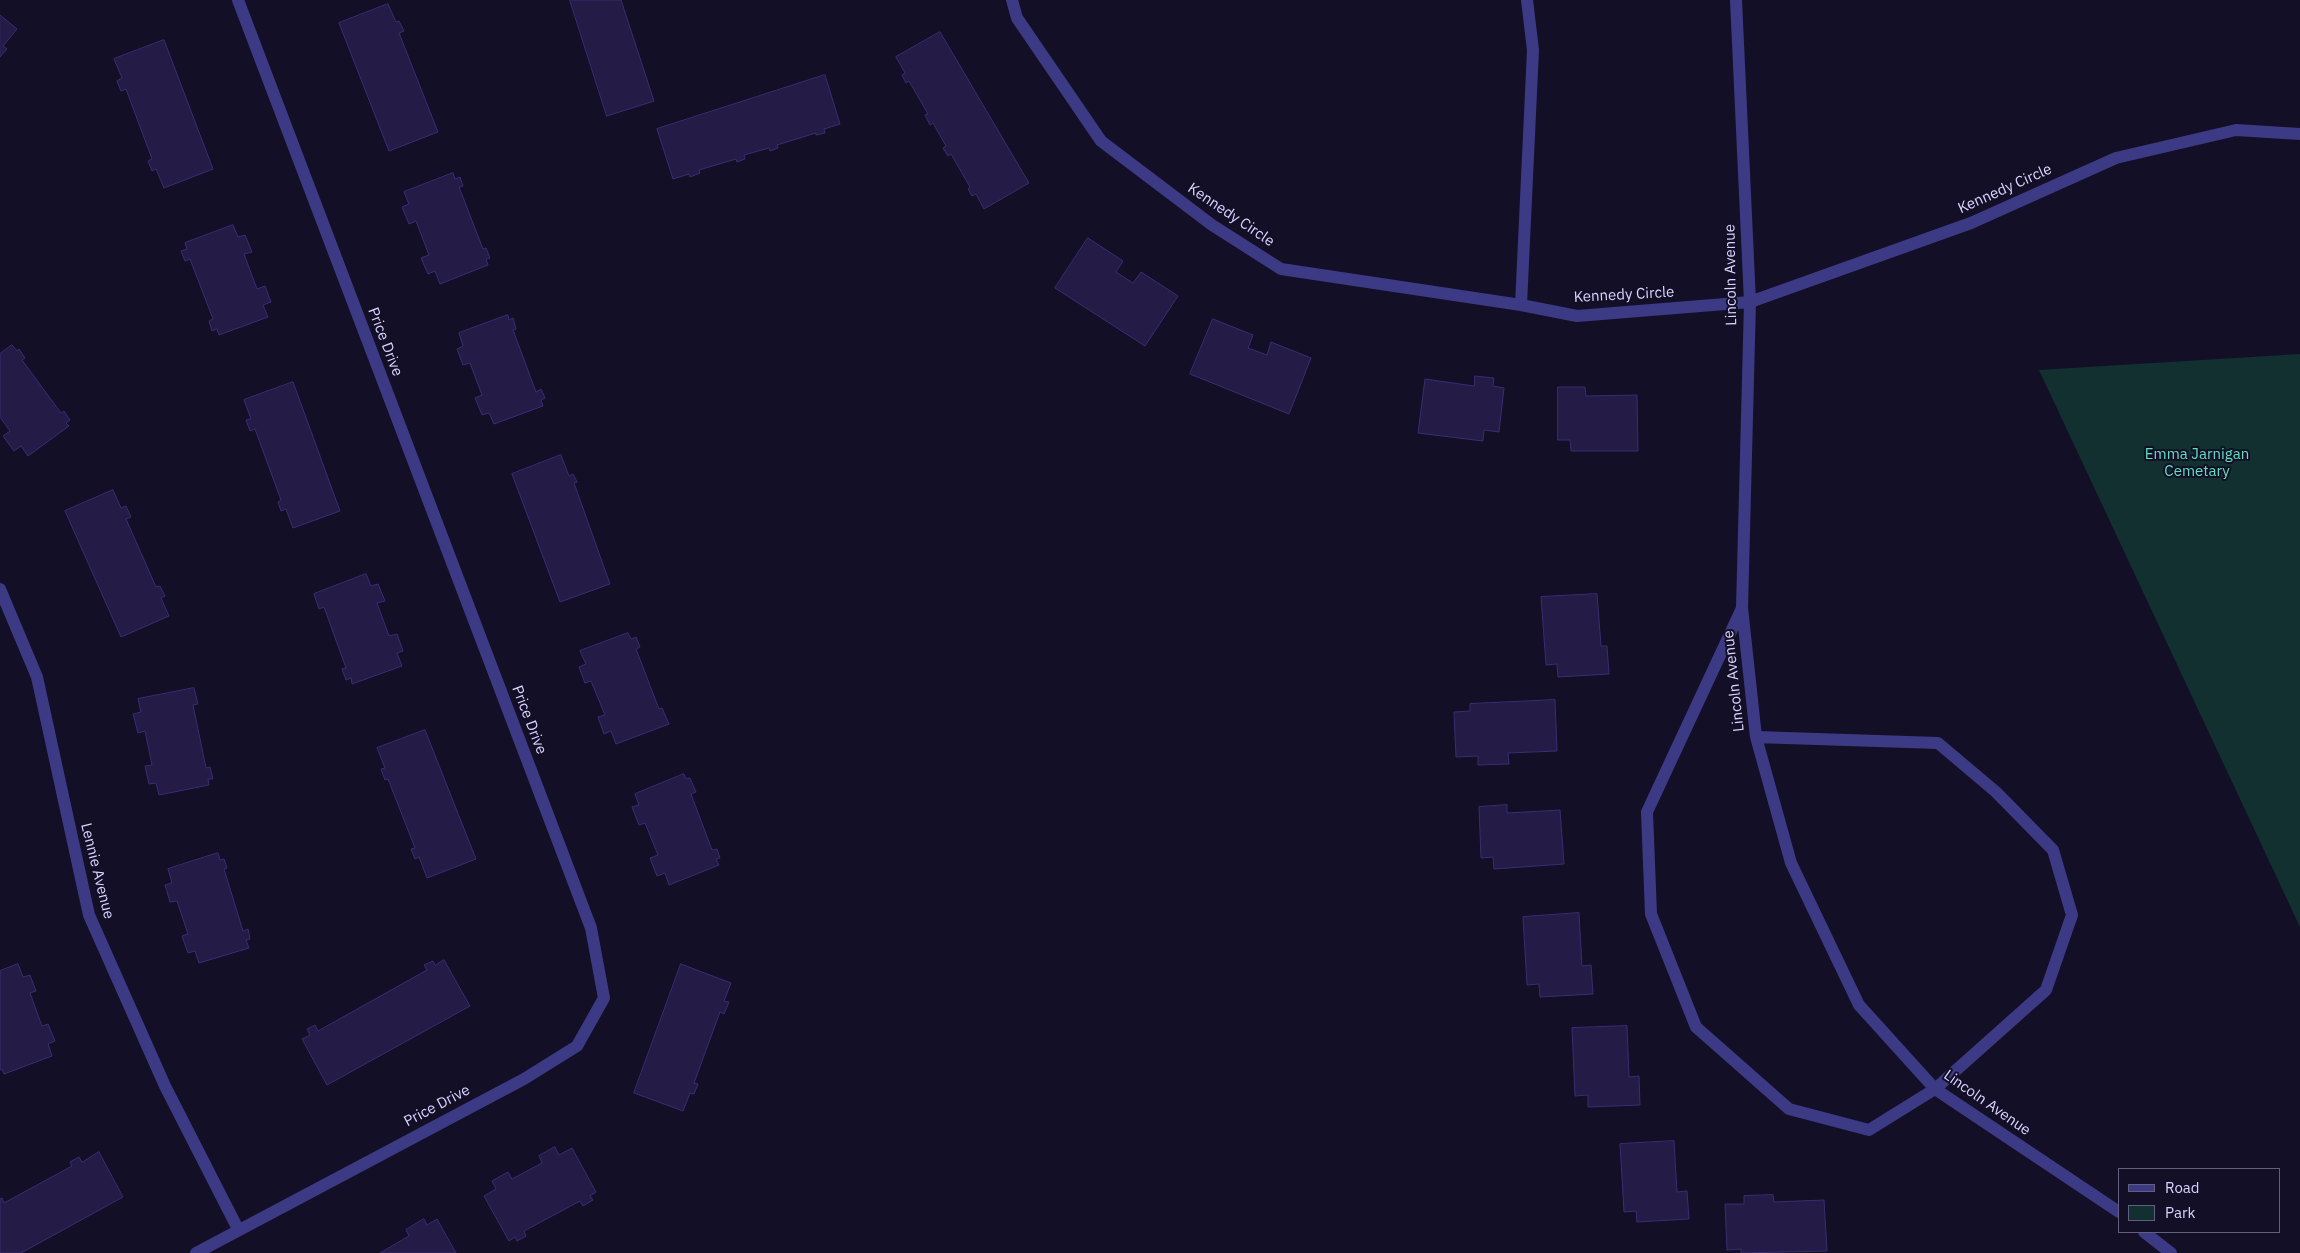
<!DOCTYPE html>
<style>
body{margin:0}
#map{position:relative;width:2300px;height:1253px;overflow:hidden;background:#130f26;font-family:"IBM Plex Sans",sans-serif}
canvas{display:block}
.legend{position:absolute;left:2118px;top:1168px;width:162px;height:65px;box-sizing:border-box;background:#130f26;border:1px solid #625e7d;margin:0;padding:6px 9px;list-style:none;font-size:15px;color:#d9d4ff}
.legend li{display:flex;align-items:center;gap:10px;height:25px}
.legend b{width:25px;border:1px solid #625e7d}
</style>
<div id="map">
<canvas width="2300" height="1253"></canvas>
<ul class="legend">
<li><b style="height:6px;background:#3d3a85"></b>Road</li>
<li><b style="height:14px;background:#12302f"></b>Park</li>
</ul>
</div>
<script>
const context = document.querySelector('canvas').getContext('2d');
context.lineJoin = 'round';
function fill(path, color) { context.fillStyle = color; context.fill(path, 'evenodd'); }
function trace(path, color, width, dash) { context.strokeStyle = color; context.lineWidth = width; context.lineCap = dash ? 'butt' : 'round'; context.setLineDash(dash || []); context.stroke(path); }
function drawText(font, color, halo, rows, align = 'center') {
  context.font = font + ' "IBM Plex Sans",sans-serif'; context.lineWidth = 4; context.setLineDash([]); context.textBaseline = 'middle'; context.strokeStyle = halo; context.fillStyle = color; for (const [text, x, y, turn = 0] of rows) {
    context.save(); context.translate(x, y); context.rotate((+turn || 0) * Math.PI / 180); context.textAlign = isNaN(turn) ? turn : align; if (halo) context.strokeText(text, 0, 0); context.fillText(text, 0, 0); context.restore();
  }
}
const green = new Path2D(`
 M2300,354V927L2039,370Z`);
const building = new Path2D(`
 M570,0H621L654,101L607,116Z
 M388,4L396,22L399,21L404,31L399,33L438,132L389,151L339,23Z
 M0,15L17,29L3,46L7,49L0,57Z
 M940,32L1029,183L984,209L976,194L972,196L968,189L970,187L951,154L948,156L943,148L946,146L933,123L930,125L925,115L928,114L909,81L906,83L902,75L905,73L896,57Z
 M164,40L213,169L164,188L156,169L152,171L148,161L152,159L126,89L121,91L117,81L122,78L114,59Z
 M825,75L840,124L824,129L825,133L816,135V133L777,145L778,148L770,151L769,148L744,155L745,159L737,162L736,159L699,170L700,173L690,177L689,174L673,179L657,129Z
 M453,173L455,179L460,177L463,186L459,187L483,249L486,248L490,258L486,259L488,265L440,284L435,271L428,274L421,258L429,255L416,221L409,224L402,207L409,204L404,192Z
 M233,225L238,237L245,235L252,252L244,254L257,289L265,286L271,302L263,305L268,317L219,335L217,329L212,331L209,321L213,319L190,259L185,261L181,251L187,249L185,243Z
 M1088,238L1123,261L1116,272L1133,283L1141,272L1178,296L1145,346L1055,288Z
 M508,315L509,320L513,318L516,329L513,330L536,392L541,389L545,398L541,400L543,406L494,424L489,413L482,415L475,398L482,395L470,363L463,365L457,349L463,346L459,333Z
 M1213,319L1253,335L1248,348L1267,355L1271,342L1311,358L1289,414L1190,374Z
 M12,345L17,351L19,349L25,358L22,360L61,413L64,411L70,420L66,423L69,426L28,456L21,446L14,451L3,436L10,431L0,417V354Z
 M1475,376L1494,378L1493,386L1504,388L1499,432L1484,430L1483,441L1418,433L1425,379L1474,386Z
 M293,382L340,511L293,528L286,509L281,511L278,502L281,500L255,429L250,431L246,420L251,419L244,400Z
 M1558,387H1585L1586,396L1637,395L1638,451H1571L1570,440H1558Z
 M561,455L569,476L573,474L577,482L574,483L610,584L560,602L512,474Z
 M113,490L121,508L126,506L131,517L126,519L156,587L160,586L165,596L161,598L169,616L121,637L65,511Z
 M366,574L371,586L378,584L385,601L377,603L389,636L397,634L403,651L397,653L402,666L352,684L351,678L346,680L342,669L346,668L324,607L319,609L314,594Z
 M1597,594L1601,646H1607L1609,674L1558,677L1557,664L1546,665L1541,597Z
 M628,633L631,639L636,637L640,647L636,649L659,709L662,708L669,724L616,744L611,731L604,734L598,717L605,715L591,681L585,683L579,667L586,664L580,651Z
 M194,688L198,704L193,705L206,768L210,767L213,779H208L209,785L159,795L156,783L149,784L145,766L152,765L145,731L138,733L133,714L141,712L138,699Z
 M1555,700L1557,751L1508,753L1509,764L1478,765V756L1456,757L1454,712L1470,711V704Z
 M425,730L476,859L427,878L419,857L415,859L411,849L415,848L388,779L385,780L381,769L385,768L377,748Z
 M684,774L686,779L690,778L696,792L691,794L712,850L717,849L720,858L716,859L719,865L669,885L665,873L657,876L650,858L658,855L645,823L639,825L632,807L639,805L635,794Z
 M1507,805V813L1560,810L1564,864L1494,869L1493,857L1481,858L1479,807Z
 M218,853L220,860L224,859L227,868L224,869L243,931L248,929L250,939L246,940L249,948L199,963L195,951L188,953L182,936L188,934L177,901L170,902L165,885L172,883L168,869Z
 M1579,913L1582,966L1591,965L1593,994L1540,997L1539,984L1527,985L1523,917Z
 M444,960L470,1006L327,1085L302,1039L310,1035L307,1029L315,1025L318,1031L427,970L424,965L433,961L435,965Z
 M18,964L23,977L30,975L36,991L30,993L42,1026L48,1024L55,1041L48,1044L52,1056L4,1074L2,1069L0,1070V971Z
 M681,964L731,983L724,1001L729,1002L724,1014L720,1012L694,1083L698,1084L694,1094L690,1093L683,1111L634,1093Z
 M1627,1026L1629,1077L1639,1076L1640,1105L1588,1107V1095L1575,1096L1572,1028Z
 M1674,1141L1677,1192L1687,1191L1689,1219L1637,1222L1636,1211L1624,1212L1620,1144Z
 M555,1147L559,1155L572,1148L596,1192L590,1196L593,1200L583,1206L580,1201L524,1231L526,1236L517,1241L515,1237L509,1241L484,1196L496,1189L492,1181L508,1172L512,1179L542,1163L539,1156Z
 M99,1152L123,1197L21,1253H0V1199L2,1198L4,1203L72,1166L70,1162L79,1157L82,1162Z
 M1773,1195L1774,1202L1824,1200L1827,1251L1741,1253V1249L1727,1250L1725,1204H1744V1196Z
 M424,1219L427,1225L437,1219L456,1253H380L409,1236L406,1230Z`);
const minor = new Path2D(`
 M1012,0L1017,18L1101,141L1212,225L1281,269L1521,305L1577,316L1750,302L1971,223L2116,158L2236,130L2300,134
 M1736,0L1750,302L1742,608L1756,737L1791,863L1859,1005L1935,1089L2119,1212
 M1521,305L1533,50L1527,0
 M0,589L37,677L89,915L165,1086L238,1229
 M1742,608L1647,812L1651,914L1696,1027L1789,1109L1869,1130L1935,1089L2046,990L2072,915L2053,850L1996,792L1938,743L1756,737
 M2144,1232L2171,1253
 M196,1253L524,1079L577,1046L604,998L591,928L238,0`);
const streetNames = [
 ["Kennedy Circle",2005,189,-24],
 ["Kennedy Circle",1231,215,34],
 ["Lincoln Avenue",1731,275,-91],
 ["Kennedy Circle",1624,295,-3],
 ["Price Drive",385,342,69],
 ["Lincoln Avenue",1734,681,-96],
 ["Price Drive",529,720,69],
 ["Lennie Avenue",97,871,76],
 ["Lincoln Avenue",1987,1103,35],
 ["Price Drive",437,1106,-28]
];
const parkNames = [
 ["Emma Jarnigan",2197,455],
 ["Cemetary",2197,472]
];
fill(green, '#12302f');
fill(building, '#241b47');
trace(building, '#3b2d73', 1);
trace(minor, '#3d3a85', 12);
drawText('15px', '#d9d4ff', '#130f26', streetNames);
drawText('15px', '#5fe0c0', '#130f26', parkNames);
</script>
